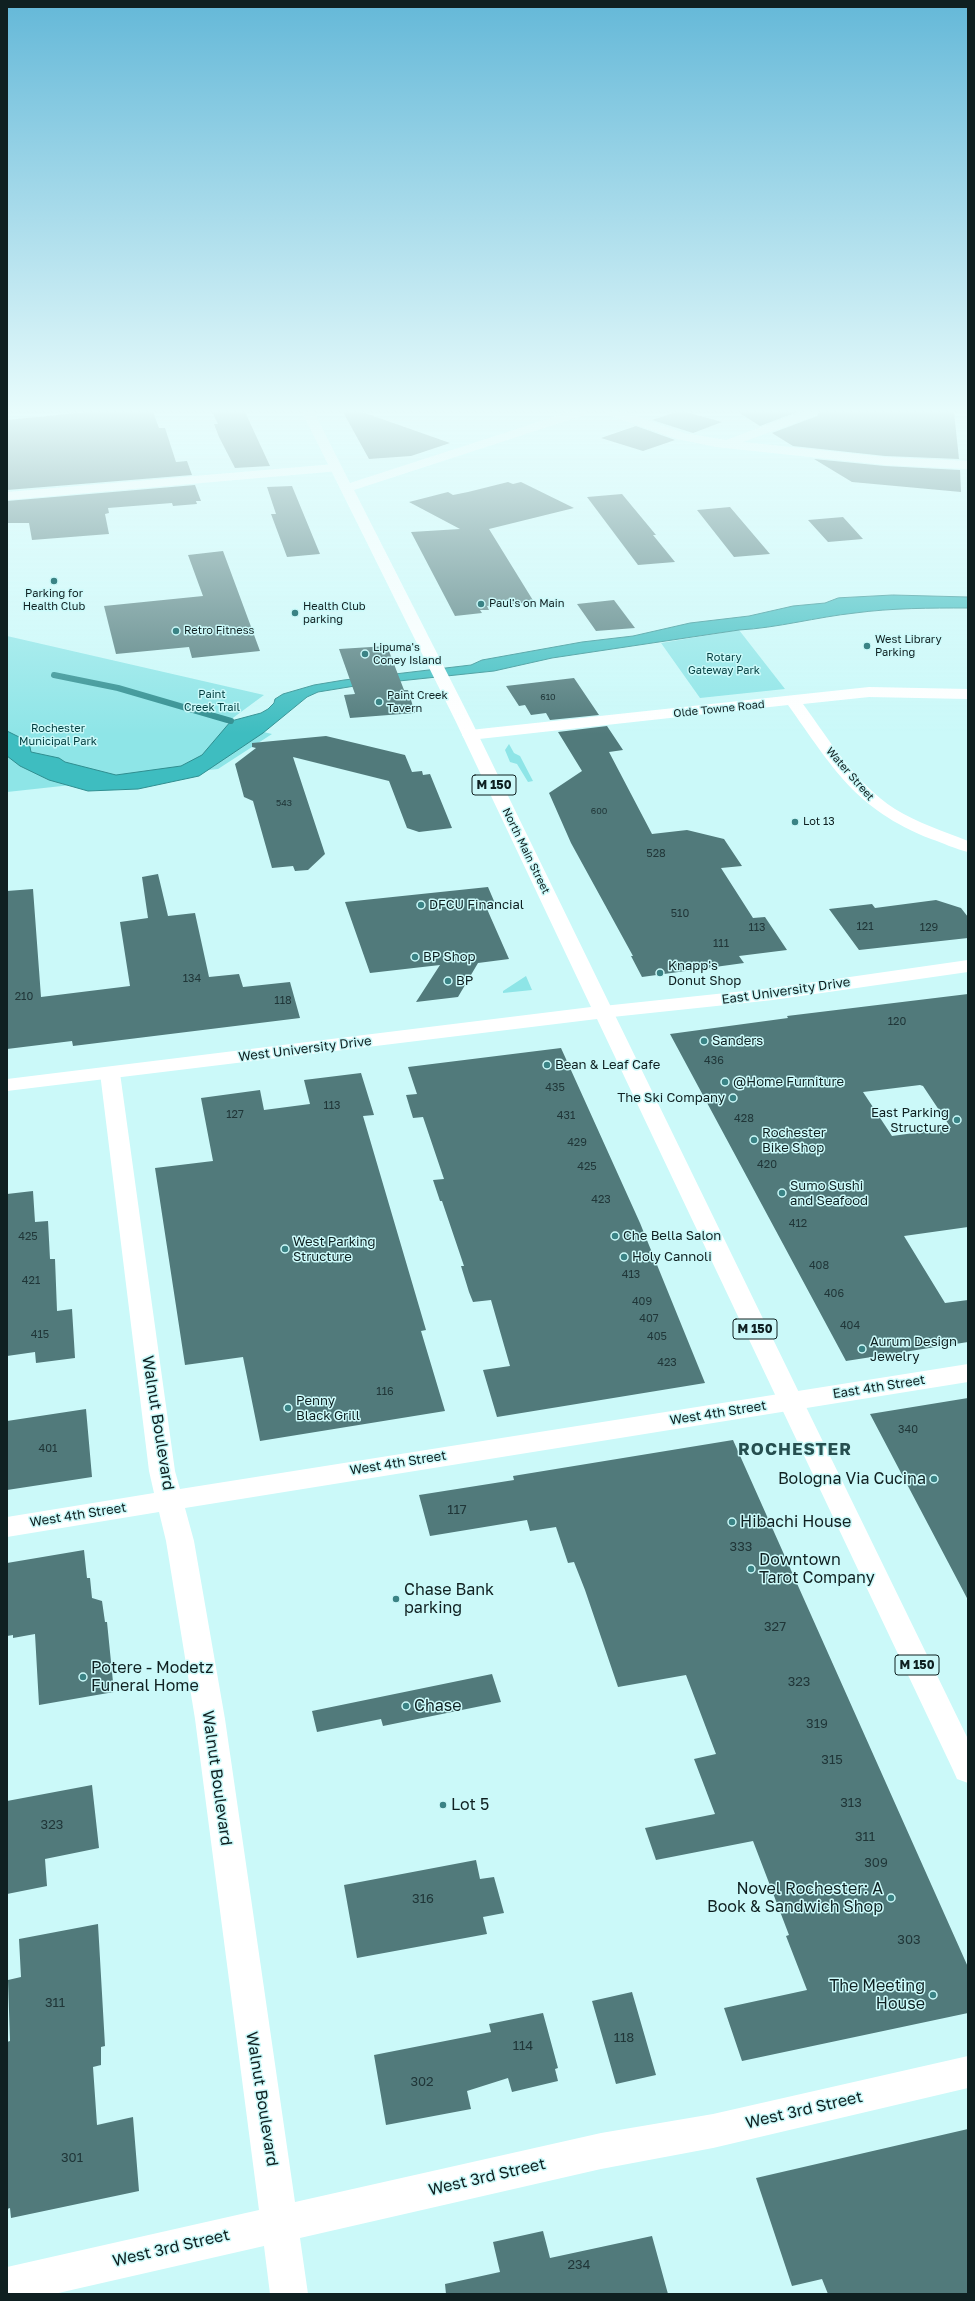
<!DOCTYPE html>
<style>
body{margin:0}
#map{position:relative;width:975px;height:2301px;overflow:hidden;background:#cbf9f9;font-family:"Golos Text",sans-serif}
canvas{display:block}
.frame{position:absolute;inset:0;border:8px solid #0f2021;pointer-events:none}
</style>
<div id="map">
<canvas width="975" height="2301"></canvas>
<div class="frame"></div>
</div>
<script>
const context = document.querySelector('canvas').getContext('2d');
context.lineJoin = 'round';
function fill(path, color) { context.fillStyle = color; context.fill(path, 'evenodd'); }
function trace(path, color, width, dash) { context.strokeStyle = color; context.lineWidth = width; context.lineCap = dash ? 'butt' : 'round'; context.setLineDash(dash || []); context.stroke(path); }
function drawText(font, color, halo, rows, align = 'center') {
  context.font = font + ' "Golos Text",sans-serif'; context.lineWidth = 3; context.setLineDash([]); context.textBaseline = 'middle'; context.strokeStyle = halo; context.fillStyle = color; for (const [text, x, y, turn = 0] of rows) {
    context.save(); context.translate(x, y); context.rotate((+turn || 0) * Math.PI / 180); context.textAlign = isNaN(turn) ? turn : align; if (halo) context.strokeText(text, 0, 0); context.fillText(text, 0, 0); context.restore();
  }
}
const green = new Path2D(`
 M739,630L785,689L700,698L661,643Z
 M7,636L264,695L226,723L272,734L218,769L7,792Z
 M509,744L514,753L520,756L533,781L528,782L517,764L510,762L505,750Z
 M526,976L532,990L503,993V991Z`);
const water = new Path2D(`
 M893,595L968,597V608C930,608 892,608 855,613C817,617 777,628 739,630L552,658L494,671L361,685L318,692L307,697L263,733L199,776L138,789L88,791L49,780L20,766L7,756V731L29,742L31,752L59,758L65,762L116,775L181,766L202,755L231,721L261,713L268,709L274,703L275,699L283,694L314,685L344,680L471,665L482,660L582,642L633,636L690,623L749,616L793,606L825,603L838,598Z`);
const stream = new Path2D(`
 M54,675L118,688L231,721`);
const building = new Path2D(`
 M87,412H153L159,428H165L176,462L187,461L192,475L7,490V420Z
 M212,412H245L270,466L235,468L219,437L214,424H218Z
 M343,412H362L450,443L411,456L369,459Z
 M676,412H686L722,422L693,433L652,420Z
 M738,412H797L760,426Z
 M819,412H954L959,459L885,456L793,446L772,433L817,416Z
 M636,426L675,440L643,451L601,438Z
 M814,459L885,466L960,470L961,492L852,482Z
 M508,482L513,484L521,482L574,508L489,529L534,602L487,606L489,610H480L482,613L455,616L411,532L460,529L409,502L448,492L453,495L468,492Z
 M195,485L201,501H196L197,504L173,506L172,503L108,508L109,513L105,514L109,534L32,540L29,523H7V501Z
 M292,486L320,554L287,557L271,514H276L267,487Z
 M622,494L656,535H653L675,562L638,565L587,497Z
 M730,507L770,554L734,557L697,510Z
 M843,517L863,539L828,542L808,520Z
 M223,551L260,651L192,658L189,647L116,654L104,606L203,596L188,555Z
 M614,600L635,628L596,631L577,604Z
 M387,646L404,690H408L415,713L350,718L344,695L355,694L339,649Z
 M574,678L599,715L550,720L546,713L531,715L525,705L519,706L506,686Z
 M607,726L623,750L609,752L652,834L687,830L724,839L742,866L721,868L753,918L765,917L787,950L739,956L744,963L642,977L631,956H633L571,843L549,793L582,771L558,732Z
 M326,736L405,755L412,772L422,771L423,775L430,774L452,828L419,832L407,828L389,781L293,757L325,854L308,870L295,871L293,866L272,868L253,801L244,797L235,764L256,748L252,747V743Z
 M158,874L168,916L195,913L209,977L239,974L243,987L290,982L300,1018L73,1046L72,1041L7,1049V891L33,889L41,997L130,986L120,922L148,918L142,877Z
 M488,887L497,908L487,909L509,959L478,963L458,997L416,1002L440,965L370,973L345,902Z
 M936,900L961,908L968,917V938L859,950L829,909L872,904L875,908Z
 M968,994V1227L904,1236L945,1303L968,1300V1342L846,1361L670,1034L788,1018L787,1016ZM920,1085L923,1086L951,1128L892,1136L863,1092Z
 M561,1048L640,1223L705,1383L497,1417L483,1370L510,1366L491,1300L473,1302L469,1292L461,1266H464L442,1201H440L433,1180L444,1179L423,1117L413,1118L406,1095L417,1094L408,1067Z
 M361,1073L374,1115L363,1116L426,1330L421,1331L445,1411L260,1441L243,1357L185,1365L155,1168L213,1161L201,1098L260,1090L264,1110L310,1104L304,1080Z
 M33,1191L35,1222L48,1221L50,1259H55L57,1311L72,1309L75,1358L36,1363L35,1352L7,1356V1194Z
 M968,1398V1600L870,1414Z
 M86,1409L92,1477L7,1490V1421Z
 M733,1440L968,1967V2013L742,2061L724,2008L807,1990L786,1936L789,1935L753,1841L656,1860L645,1828L715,1814L694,1759L716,1754L686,1675L618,1687L585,1590L574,1562L568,1563L556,1527L530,1531L527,1520L430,1536L419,1495L514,1480L513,1476Z
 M84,1550L87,1578H90L92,1598L102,1601L105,1622H107L114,1692L39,1705L35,1634L13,1638V1635L7,1636V1563Z
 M492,1674L501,1702L383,1726L381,1719L317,1732L312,1711Z
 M92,1785L99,1848L45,1859L47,1886L7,1894V1801Z
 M476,1860L480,1879L494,1877L504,1913L483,1917L487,1934L357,1958L344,1885Z
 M98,1924L105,2046L101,2047V2065L93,2067L97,2125L133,2117L139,2191L11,2218L10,2208L7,2209V2042L10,2041L8,1980L21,1977L19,1939Z
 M632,1992L656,2075L616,2084L592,2001Z
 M543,2013L558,2068L555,2069L558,2081L512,2092L508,2078L467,2091L471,2109L386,2125L374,2055L491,2032L489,2024Z
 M968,2129V2294H828L822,2279L792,2286L756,2178Z
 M543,2231L550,2258L652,2236L668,2294H446L445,2284L500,2272L493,2242Z`);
const minor = new Path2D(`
 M607,412H624L684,433L726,440L801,412H818L816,415L743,442L885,457L968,461V469L885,465L716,447L677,439L609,415Z
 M335,464L339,465L341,468L339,471L7,500V492Z
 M869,687L968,689V699L869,697L803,704C830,741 855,783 895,809C918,823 943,831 968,841V852C955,849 943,843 931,839C855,809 833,768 788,705L470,740L464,738L462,735L464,732L470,730Z
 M968,960V972L773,1000L603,1018L596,1016L593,1012L596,1008L603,1006L773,988Z
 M110,1067L117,1069L120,1073L175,1471L180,1489L968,1364V1382L185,1508L194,1541L225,1719L295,2202L601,2133L713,2114L968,2056V2088L713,2148L601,2169L300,2238L308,2294H270L264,2246L54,2294H7V2267L259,2210L195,1719L166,1541L159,1512L7,1537V1517L154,1493L149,1471L100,1073L103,1069Z`);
const major = new Path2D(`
 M302,412H314L350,483L569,412H586L584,415L354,490L472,722L968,1739V1783L957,1779L953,1770L597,1019L7,1091V1079L591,1007L456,722Z`);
const markers = [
 [54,581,4,"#3a8385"],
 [481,604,4,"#3a8385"],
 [295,613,4,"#3a8385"],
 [176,631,4,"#3a8385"],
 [867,646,4,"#3a8385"],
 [365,654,4,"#3a8385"],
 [379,702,4,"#3a8385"],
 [795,822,4,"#3a8385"],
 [421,905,4,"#3a8385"],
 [415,957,4,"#3a8385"],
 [660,973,4,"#3a8385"],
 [448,981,4,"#3a8385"],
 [704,1041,4,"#3a8385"],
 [547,1065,4,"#3a8385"],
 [725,1082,4,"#3a8385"],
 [733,1098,4,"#3a8385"],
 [957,1120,4,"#3a8385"],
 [754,1140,4,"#3a8385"],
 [782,1193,4,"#3a8385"],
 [615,1236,4,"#3a8385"],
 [285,1249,4,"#3a8385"],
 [624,1257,4,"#3a8385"],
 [862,1349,4,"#3a8385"],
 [288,1408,4,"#3a8385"],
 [934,1479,4,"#3a8385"],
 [732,1522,4,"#3a8385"],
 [751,1569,4,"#3a8385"],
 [396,1599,4,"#3a8385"],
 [83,1677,4,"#3a8385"],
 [406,1706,4,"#3a8385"],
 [443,1805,4,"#3a8385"],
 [891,1898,4,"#3a8385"],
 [933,1995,4,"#3a8385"]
];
const farNumbernames = [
 ["610",548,697],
 ["543",284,803],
 ["600",599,811]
];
const farPoinames = [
 ["Parking for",54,594,"center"],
 ["Health Club",54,607,"center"],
 ["Paul's on Main",489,604],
 ["Health Club",303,607],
 ["parking",303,620],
 ["Retro Fitness",184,631],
 ["West Library",875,640],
 ["Parking",875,653],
 ["Lipuma's",373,648],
 ["Coney Island",373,661],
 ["Paint Creek",387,696],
 ["Tavern",387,709],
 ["Lot 13",803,822]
];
const farParknames = [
 ["Rotary",724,658],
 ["Gateway Park",724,671],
 ["Paint",212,695],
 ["Creek Trail",212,708],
 ["Rochester",58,729],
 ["Municipal Park",58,742]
];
const farStreetnames = [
 ["Olde Towne Road",719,709,-6],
 ["Water Street",850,774,49],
 ["North Main Street",526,851,64]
];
const numberNames = [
 ["528",656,854],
 ["510",680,914],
 ["121",865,927],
 ["113",757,928],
 ["129",929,928],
 ["111",721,944],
 ["134",192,979],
 ["210",24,997],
 ["118",283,1001],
 ["120",897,1022],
 ["436",714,1061],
 ["435",555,1088],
 ["113",332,1106],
 ["127",235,1115],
 ["431",566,1116],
 ["428",744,1119],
 ["429",577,1143],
 ["420",767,1165],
 ["425",587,1167],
 ["423",601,1200],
 ["412",798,1224],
 ["425",28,1237],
 ["408",819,1266],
 ["413",631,1275],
 ["421",31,1281],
 ["406",834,1294],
 ["409",642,1302],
 ["407",649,1319],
 ["404",850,1326],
 ["415",40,1335],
 ["405",657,1337],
 ["423",667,1363],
 ["116",385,1392],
 ["340",908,1430],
 ["401",48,1449]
];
const shields = [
 [494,785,44],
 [755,1329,44],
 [917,1665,44]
];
const shieldNames = [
 ["M 150",494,785],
 ["M 150",755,1329],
 ["M 150",917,1665]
];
const poiNames = [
 ["DFCU Financial",429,905],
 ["BP Shop",423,957],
 ["Knapp's",668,966],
 ["Donut Shop",668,981],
 ["BP",456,981],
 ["Sanders",712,1041],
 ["Bean & Leaf Cafe",555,1065],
 ["@Home Furniture",733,1082],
 ["The Ski Company",725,1098,"right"],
 ["East Parking",949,1113,"right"],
 ["Structure",949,1128,"right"],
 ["Rochester",762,1133],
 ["Bike Shop",762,1148],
 ["Sumo Sushi",790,1186],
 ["and Seafood",790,1201],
 ["Che Bella Salon",623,1236],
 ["West Parking",293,1242],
 ["Structure",293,1257],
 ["Holy Cannoli",632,1257],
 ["Aurum Design",870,1342],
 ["Jewelry",870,1357],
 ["Penny",296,1401],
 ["Black Grill",296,1416]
];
const streetNames = [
 ["East University Drive",786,991,-8],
 ["West University Drive",305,1049,-7],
 ["East 4th Street",879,1387,-9],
 ["West 4th Street",718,1413,-9],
 ["West 4th Street",398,1463,-9],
 ["West 4th Street",78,1515,-9]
];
const nearNumbernames = [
 ["117",457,1510],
 ["333",741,1547],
 ["327",775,1627],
 ["323",799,1682],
 ["319",817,1724],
 ["315",832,1760],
 ["313",851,1803],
 ["323",52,1825],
 ["311",865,1837],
 ["309",876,1863],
 ["316",423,1899],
 ["303",909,1940],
 ["311",55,2003],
 ["118",624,2038],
 ["114",523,2046],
 ["302",422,2082],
 ["301",72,2158],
 ["234",579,2265]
];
const nearStreetnames = [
 ["Walnut Boulevard",158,1423,81],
 ["Walnut Boulevard",217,1778,82],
 ["Walnut Boulevard",262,2099,81],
 ["West 3rd Street",804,2110,-13],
 ["West 3rd Street",487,2177,-13],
 ["West 3rd Street",171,2248,-13]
];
const nearPoinames = [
 ["Bologna Via Cucina",926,1479,"right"],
 ["Hibachi House",740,1522],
 ["Downtown",759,1560],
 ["Tarot Company",759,1578],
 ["Chase Bank",404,1590],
 ["parking",404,1608],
 ["Potere - Modetz",91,1668],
 ["Funeral Home",91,1686],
 ["Chase",414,1706],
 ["Lot 5",451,1805],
 ["Novel Rochester: A",883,1889,"right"],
 ["Book & Sandwich Shop",883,1907,"right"],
 ["The Meeting",925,1986,"right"],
 ["House",925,2004,"right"]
];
const districtNames = [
 ["ROCHESTER",795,1450]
];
fill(green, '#8ee5e7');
fill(water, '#3ebdc0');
trace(water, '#308e90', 1);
trace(stream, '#308e90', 6);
fill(building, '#517a7b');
fill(minor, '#fff');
fill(major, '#fff');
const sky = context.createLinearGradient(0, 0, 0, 734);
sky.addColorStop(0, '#64b8d8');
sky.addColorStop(0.56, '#e8fcfc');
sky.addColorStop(1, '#e8fcfc00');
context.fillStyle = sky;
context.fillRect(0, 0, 975, 734);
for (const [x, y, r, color] of markers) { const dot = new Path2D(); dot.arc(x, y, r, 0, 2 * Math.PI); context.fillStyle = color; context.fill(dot); trace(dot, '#cbf9f9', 1.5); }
drawText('9px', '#203638', null, farNumbernames);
drawText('11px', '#0f2021', '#cbf9f9', farPoinames, 'left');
drawText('11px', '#013d3f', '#cbf9f9', farParknames);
drawText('11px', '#0f2021', '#cbf9f9', farStreetnames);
drawText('11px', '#203638', null, numberNames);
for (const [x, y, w] of shields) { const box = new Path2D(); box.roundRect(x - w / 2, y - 10, w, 20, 3); context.fillStyle = '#cbf9f9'; context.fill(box); trace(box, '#0f2021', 1); }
drawText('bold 12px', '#0f2021', null, shieldNames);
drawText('13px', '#0f2021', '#cbf9f9', poiNames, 'left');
drawText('13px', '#0f2021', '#cbf9f9', streetNames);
drawText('13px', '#203638', null, nearNumbernames);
drawText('16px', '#0f2021', '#cbf9f9', nearStreetnames);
drawText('16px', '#0f2021', '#cbf9f9', nearPoinames, 'left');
context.letterSpacing = '1px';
drawText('bold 17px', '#264f50', '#cbf9f9', districtNames);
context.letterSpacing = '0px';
</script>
